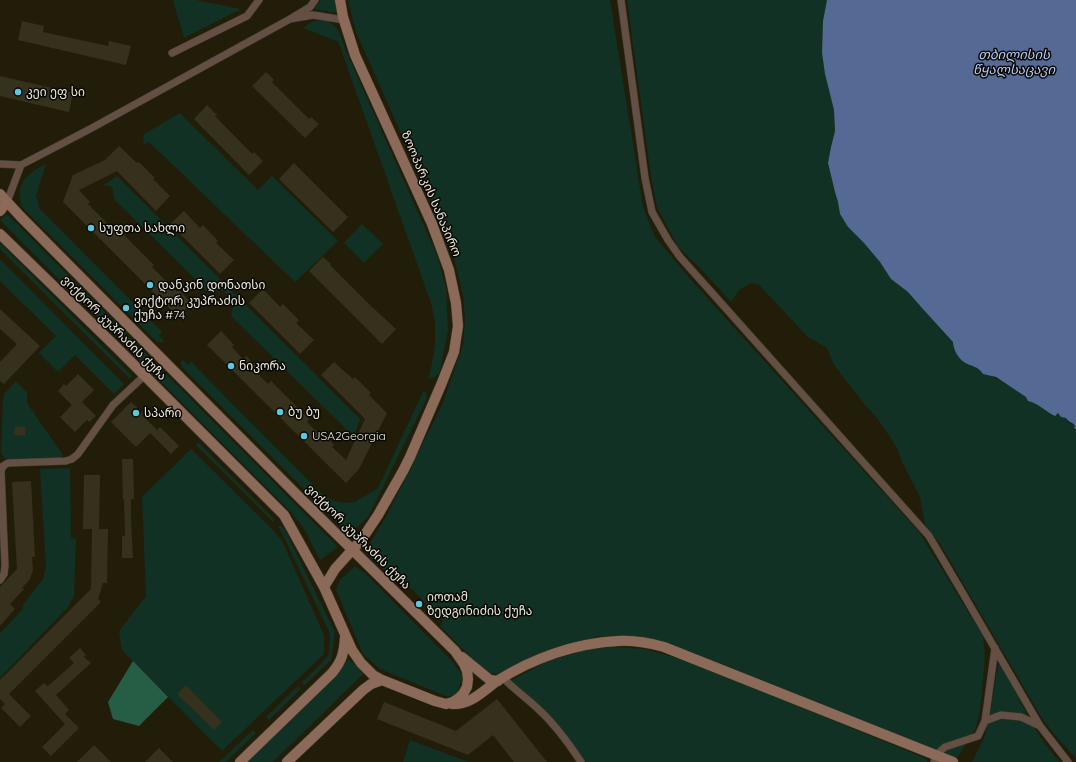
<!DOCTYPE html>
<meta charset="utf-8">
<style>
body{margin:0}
canvas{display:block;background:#211d08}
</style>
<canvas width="1076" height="762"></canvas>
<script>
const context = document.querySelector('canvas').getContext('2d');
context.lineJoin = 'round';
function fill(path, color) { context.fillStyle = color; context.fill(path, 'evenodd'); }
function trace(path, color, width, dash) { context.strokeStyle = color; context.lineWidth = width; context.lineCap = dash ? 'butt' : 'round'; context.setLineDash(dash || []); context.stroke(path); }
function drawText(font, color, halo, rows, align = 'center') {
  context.font = font + ' Quicksand,"Noto Sans Georgian",sans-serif'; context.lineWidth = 3; context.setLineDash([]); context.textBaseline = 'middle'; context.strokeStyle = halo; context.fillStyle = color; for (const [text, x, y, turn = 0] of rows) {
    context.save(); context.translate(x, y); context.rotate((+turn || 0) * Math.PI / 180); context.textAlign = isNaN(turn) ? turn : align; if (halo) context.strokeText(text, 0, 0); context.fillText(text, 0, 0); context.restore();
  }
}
const green = new Path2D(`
 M173,0H196L241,9L184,38Z
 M321,0H335L337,13L314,9Z
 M348,0H610L643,207L655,237L692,281L919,532L983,636L985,656L980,711L975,730L957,758L674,647L634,636H598L499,673L492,674L482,669L440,626L443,621L404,581L400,585L367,553L368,547L388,513L442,405L463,345L465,319L463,295L451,246L356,32Z
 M627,0H827L823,21L822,53L825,74L834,110L835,131L831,147L828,163L835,192L838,202L840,214L848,227L864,243L880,262L891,279L908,292L922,308L954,342L953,347L970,365L974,366L978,369L1003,382L1026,397L1031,401L1043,408L1047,412L1058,413L1066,418L1068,422L1075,426L1074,428L1076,429V758L1060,741L1043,720L939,542L925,525L920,497L903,464L896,446L877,418L865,405L834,365L827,348L808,337L759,285L751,283L739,290L731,302L702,270L678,247L657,207L651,177Z
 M313,21C317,21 322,20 326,21C339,24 342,40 346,51L436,253L446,287L448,330L440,371L435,377L427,379L430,374L435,345V322L431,303L338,41H336L303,28Z
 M180,113L258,190L272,176L338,241L295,282L149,142L145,145L143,142L144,134Z
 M46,164L36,196L40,209L162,332L159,336L165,342H157L21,206C21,201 19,194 20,190C22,177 35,169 46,164Z
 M117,176L360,419L354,437L231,316L233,307V301L224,291L219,290L209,293L114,199L113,190L110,186H102Z
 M7,214L338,547L320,560L304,529L292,513L0,220Z
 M362,224L383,244L364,263L344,243Z
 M0,243L132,376L130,379L0,249Z
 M0,259L124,384L114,394L75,355L58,372L39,353L56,336L0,281Z
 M182,359L188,365L191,362L324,496L335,501L344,503L355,502L378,488L423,392H426L427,398L369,515C365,522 355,529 347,531L344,529L182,367L181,363Z
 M16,381L27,392V403L51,438L63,455L60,459H8L4,458L1,453L3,399L5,393Z
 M198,442L275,520L273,522L196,445Z
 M191,449L275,532L283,543L324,635V654L222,751L122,650L119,631L146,596L142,497Z
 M70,468L71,538L76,539L74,595L69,606L0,678V633L24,608L22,606L43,579L46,567L40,469Z
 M280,525L284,528L335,632L331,660L305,685L301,683L320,665L329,654L330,634L280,529L278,527Z
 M355,566L366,574L452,661L463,676L457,693L448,697L380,669L363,654L336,590L340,580Z
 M613,647L645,649L690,662L927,759V762H586L557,724L510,681L546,662L585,650Z
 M348,659L357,666L363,674L273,762H245Z
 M999,659C1016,692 1034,735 1060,762H972L985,736L991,707Z
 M298,686L301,689L269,720L266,717Z
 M253,730L256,733L226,762H219Z
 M410,740L468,762H403Z`);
const forest = new Path2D(`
 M133,661L168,697L139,726L113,719L108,702Z`);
const water = new Path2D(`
 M827,0H1076V429L1074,428L1075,426C1073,422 1069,423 1066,418L1061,417L1058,413L1055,416C1046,412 1038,403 1028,401L1026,397L996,377L983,374C977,365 971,367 964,362C958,358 953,349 953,342L922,308L908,292L891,279L880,262L864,243L848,227L840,214L838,202L835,192L828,163L831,147L835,131L834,110L825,74L822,53L823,21Z`);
const building = new Path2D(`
 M22,21L44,26L43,32L108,46L109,41L131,46L126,65L18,40Z
 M266,72L274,80L272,82L309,119L311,117L319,124L305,138L252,86Z
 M0,76L73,93L69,112L0,96Z
 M207,105L217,115L215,116L252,154L254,152L263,161L249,175L194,119Z
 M119,146L137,163L139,162L155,178L153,179L170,196L156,211L117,171L79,190L90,202L88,204L113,229L115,226L154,265L152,267L177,292L179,290L192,303L178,317L63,202L73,175L105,160Z
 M294,163L348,217L333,232L279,179Z
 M184,211L200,228L203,225L218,241L216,243L234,260L220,274L170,224Z
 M323,257L331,264L330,265L372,307L396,329L382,344L309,271Z
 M263,289L280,307L283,304L299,320L296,323L314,340L300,354L249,303Z
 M0,309L40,346L4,384L0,381V362L17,344L0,329Z
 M221,331L234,345L232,347L243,359L246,356L259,369L256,372L268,384L271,381L309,419L307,422L319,434L321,432L334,445L332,447L346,460L365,419L321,375L334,362L353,379L355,377L371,393L369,395L387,413L359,469L346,483L207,345Z
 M78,374L94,390L82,402L96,416L89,422L87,420L75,432L60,417L72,405L58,391L64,384L66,386Z
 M131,402L144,414L142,415L157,430L160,427L179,446L171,454L150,433L136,447L111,422Z
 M15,426L26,427L25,436L14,435Z
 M122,459H133L134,499H131V521L133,558H122V536H125L124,499H123Z
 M84,475H100L99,529H83Z
 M31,481L35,557H32L33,570L30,579L22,588L24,589L10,604L15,609L0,626V587L17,569L12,482Z
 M92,529H108L107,583H103L98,599L101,602L9,694L31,716L20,727L1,708L5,704L0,699V680L91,589Z
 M80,648L86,655L84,657L91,663L56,695L69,710L65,714L79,728L51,756L42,747L65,724L35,691L44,683L48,686L74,663L69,658Z
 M186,685L222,722L214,730L177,694Z
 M497,699L547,762H514L493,735L468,755L377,719L384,702L456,731Z
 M94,745L111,762H77Z
 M159,748L173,762H145Z`);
const minor = new Path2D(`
 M315,0L310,7L290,19L313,15L344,20
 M621,0L645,178L652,212L668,240L680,257L929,536L965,597L1040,726L1068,762
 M172,53L247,16L259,0
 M0,164L21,165L7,202
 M21,165L90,129L290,19
 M0,580L4,574L5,566L1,471L3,466L8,463L66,461L72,459L78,454L113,405L144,376
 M503,678C514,689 525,697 536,707C554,723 568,742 581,762
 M985,721L1001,715L1021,717L1040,726
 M934,762L936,755L945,747L978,736L985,721L995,648`);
const secondary = new Path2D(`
 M0,194L20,216L301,499L455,651L464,664L467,671L468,679L467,687L463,694L459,698L453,702L446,704L435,701L382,680L373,675L361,663L352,650L324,587L284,515L114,345L0,234
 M0,211L7,202
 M324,587L335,569L362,539L378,515L403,471L410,457L441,385L454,352L458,326L456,303L449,270L432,224L355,55L343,17L340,0
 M462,657L490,680L498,681
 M452,704C471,705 483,691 497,681C533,658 576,643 618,641C634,640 649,643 664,647L953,762
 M240,762L332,673C342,661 344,653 345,637
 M287,762L363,690L371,684L382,680`);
const markers = [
 [18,92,4,"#57c9e3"],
 [91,228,4,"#57c9e3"],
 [150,285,4,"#57c9e3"],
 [126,308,4,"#57c9e3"],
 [231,366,4,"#57c9e3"],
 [280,412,4,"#57c9e3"],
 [136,413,4,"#57c9e3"],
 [304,436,4,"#57c9e3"],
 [419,604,4,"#57c9e3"]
];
const poiNames = [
 ["კეი ეფ სი",26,92],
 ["სუფთა სახლი",99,228],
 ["დანკინ დონათსი",158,285],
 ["ვიქტორ კუპრაძის",134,301],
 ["ქუჩა #74",134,315],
 ["ნიკორა",239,366],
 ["ბუ ბუ",288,412],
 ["სპარი",144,413],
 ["USA2Georgia",312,436],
 ["იოთამ",427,597],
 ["ზედგინიძის ქუჩა",427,611]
];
const streetNames = [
 ["ზოოპარკის სანაპირო",431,194,67],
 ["ვიქტორ კუპრაძის ქუჩა",114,328,45],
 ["ვიქტორ კუპრაძის ქუჩა",358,537,45]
];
const waterNames = [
 ["თბილისის",1014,55],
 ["წყალსაცავი",1014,70]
];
fill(green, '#103123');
fill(forest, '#265e45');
fill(water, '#546a95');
fill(building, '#35311c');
trace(minor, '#3e3a26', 8);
trace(secondary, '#3e3a26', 11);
trace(minor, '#634f44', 7);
trace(secondary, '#8b6a59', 10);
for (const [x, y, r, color] of markers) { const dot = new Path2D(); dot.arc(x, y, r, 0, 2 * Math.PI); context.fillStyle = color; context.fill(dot); trace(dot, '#090702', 1.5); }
drawText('12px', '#eeecdf', '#090702', poiNames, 'left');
drawText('12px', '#eeecdf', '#090702', streetNames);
drawText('italic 13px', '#bad0f9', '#090702', waterNames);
</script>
